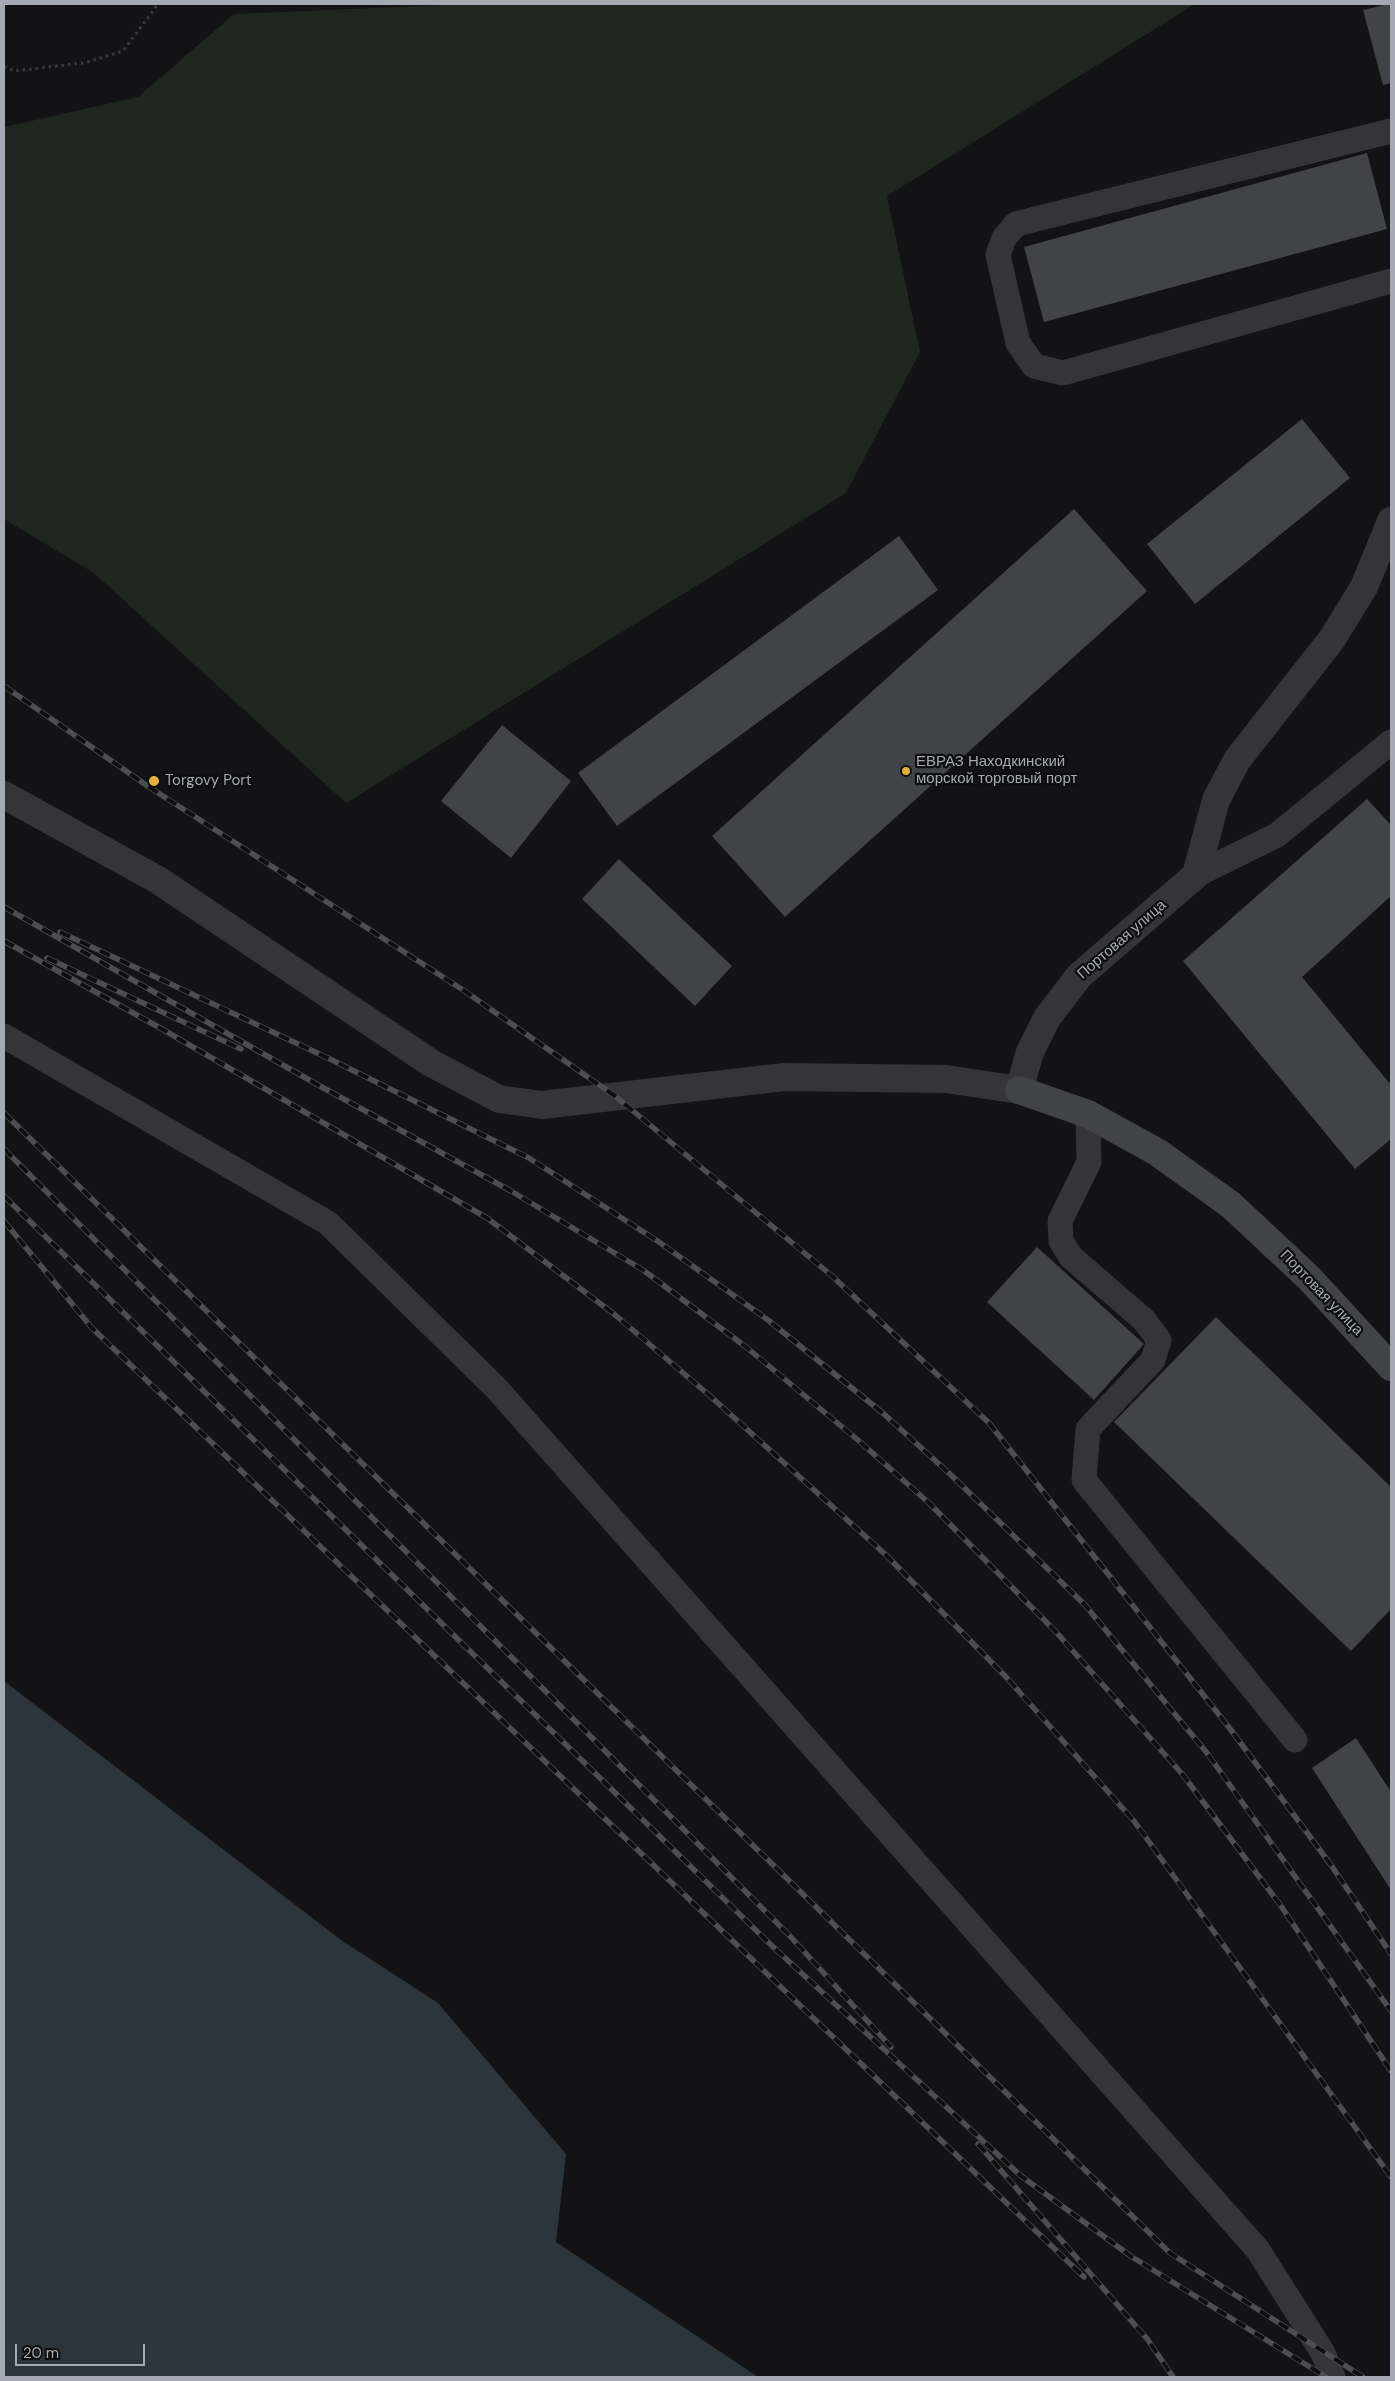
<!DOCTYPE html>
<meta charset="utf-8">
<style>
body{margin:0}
#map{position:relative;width:1395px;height:2381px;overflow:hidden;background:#131214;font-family:"DM Sans",sans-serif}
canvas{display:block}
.frame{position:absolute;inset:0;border:5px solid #a5a9b3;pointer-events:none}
.scale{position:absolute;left:15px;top:2344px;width:130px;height:22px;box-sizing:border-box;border:2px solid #a5a9b3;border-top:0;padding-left:6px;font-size:15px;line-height:18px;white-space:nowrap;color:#a5a9b3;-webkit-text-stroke:4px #0e0e0f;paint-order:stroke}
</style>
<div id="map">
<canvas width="1395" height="2381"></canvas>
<div class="frame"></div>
<div class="scale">20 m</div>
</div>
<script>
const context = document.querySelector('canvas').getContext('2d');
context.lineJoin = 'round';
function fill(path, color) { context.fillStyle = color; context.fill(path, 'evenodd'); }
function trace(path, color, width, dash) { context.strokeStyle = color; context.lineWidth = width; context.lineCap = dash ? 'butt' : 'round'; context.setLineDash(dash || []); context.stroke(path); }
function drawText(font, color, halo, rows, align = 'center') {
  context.font = font + ' "DM Sans",sans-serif'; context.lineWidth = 4.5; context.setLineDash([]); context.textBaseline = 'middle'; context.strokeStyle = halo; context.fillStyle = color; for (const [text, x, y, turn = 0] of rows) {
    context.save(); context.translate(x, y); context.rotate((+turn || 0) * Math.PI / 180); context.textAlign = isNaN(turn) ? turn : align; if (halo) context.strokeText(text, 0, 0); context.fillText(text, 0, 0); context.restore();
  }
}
const green = new Path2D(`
 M468,4H1195L887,196L920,352L846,493L346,803L94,573L4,519V127L138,97L234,14Z`);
const water = new Path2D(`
 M4,1681L341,1940L438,2003L566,2154L556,2242L758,2377H4Z`);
const building = new Path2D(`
 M1388,4H1391V83L1383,85L1363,10Z
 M1367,153L1387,229L1044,322L1024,247Z
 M1302,419L1350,478L1195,604L1147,544Z
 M1074,509L1147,591L785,917L712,836Z
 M899,536L938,590L617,826L578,773Z
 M502,725L571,781L511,858L441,801Z
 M1367,799L1391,825V896L1302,977L1391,1085V1139L1355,1169L1183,961Z
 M619,859L732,966L695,1006L582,899Z
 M1037,1247L1144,1344L1094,1400L987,1302Z
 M1216,1317L1391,1487V1609L1351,1651L1114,1422Z
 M1356,1738L1391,1792V1890L1312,1768Z`);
const path = new Path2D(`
 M4,67L15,71L84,63L123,51L158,4`);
const lane = new Path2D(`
 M1391,131L1016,224L1004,238L998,255L1018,343L1034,366L1063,373L1391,281
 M1196,875L1277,835L1391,742
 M4,1036L328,1223L497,1389L1258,2250L1323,2353L1333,2377
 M1088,1114L1089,1162L1060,1221L1061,1241L1071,1257L1144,1320L1159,1340L1153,1360L1088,1429L1084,1480L1295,1740`);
const street = new Path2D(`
 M4,795L158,880L431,1063L499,1099L542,1105L784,1077L946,1079L1019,1090L1030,1052L1047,1018L1079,976L1196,875L1216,800L1237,760L1332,639L1364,587L1391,521`);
const secondary = new Path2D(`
 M1019,1090L1088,1114L1157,1152L1231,1205L1309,1278L1391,1367`);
const rail = new Path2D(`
 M4,686L149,787L463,990L615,1096L831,1275L989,1423L1231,1730L1331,1865L1391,1954
 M4,907L320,1086L511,1191L643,1270L746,1347L859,1441L929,1503L1057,1633L1183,1775L1281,1906L1391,2071
 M60,932L330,1059L529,1158L659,1242L768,1320L884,1414L951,1475L1085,1605L1207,1753L1391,2011
 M4,941L162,1029L487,1218L614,1314L709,1395L886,1555L1007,1678L1134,1821L1391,2177
 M47,958L241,1049
 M4,1113L1170,2253L1363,2377
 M4,1149L789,1935L891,2047
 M4,1196L769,1943L1021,2176L1132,2257L1326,2377
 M4,1221L92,1328L1084,2277
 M978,2144L1148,2340L1173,2377`);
const markers = [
 [906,771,5,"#e4af3a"],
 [154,781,6,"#e4af3a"]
];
const poiNames = [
 ["ЕВРАЗ Находкинский",916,762],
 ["морской торговый порт",916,779],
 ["Torgovy Port",165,781]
];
const streetNames = [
 ["Портовая улица",1122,940,-41],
 ["Портовая улица",1321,1293,46]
];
fill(green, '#1f2620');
fill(water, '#2d353c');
fill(building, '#424347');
trace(path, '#3a3b40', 3, [2.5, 4]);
trace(lane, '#343439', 25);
trace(street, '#343439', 28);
trace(secondary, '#424348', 28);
trace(rail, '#4d4e53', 5.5);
trace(rail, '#0e0e0f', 4, [11]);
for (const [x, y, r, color] of markers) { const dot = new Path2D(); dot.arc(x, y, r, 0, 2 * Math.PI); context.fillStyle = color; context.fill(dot); trace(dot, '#0e0e0f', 2); }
drawText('15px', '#a5a9b3', '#0e0e0f', poiNames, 'left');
drawText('15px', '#a5a9b3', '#0e0e0f', streetNames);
</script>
